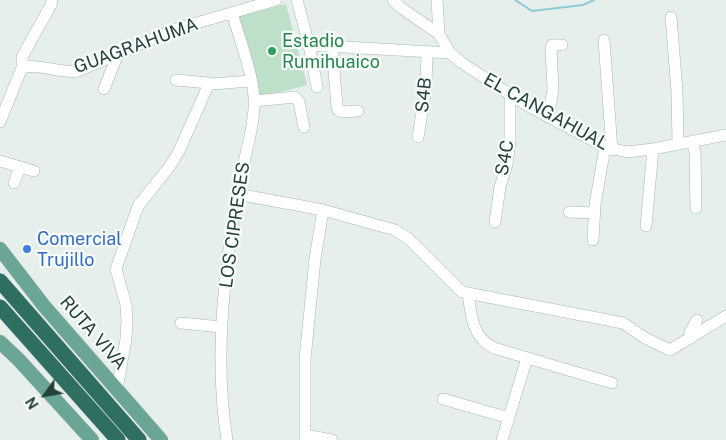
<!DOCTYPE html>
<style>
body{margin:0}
#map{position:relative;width:726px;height:440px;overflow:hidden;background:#e6efeb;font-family:"Public Sans",sans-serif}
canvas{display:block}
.north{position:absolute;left:20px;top:370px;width:50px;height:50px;-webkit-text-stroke:4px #f7fbf9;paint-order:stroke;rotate:238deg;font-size:14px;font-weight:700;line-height:20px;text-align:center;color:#24423a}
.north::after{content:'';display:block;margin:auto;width:18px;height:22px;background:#24423a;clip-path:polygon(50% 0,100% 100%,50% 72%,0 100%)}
</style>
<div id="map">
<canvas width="726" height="440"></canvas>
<div class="north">N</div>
</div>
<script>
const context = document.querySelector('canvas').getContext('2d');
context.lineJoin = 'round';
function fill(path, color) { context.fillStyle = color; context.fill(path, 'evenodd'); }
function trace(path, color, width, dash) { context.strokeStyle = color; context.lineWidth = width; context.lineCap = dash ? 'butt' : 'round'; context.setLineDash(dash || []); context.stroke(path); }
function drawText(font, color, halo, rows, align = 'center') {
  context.font = font + ' "Public Sans",sans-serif'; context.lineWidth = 4.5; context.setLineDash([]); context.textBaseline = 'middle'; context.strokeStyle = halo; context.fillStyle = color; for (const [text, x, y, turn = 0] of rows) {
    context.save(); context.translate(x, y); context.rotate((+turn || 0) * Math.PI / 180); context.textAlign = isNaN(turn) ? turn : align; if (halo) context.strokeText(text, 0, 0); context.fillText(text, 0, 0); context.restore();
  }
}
const green = new Path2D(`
 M286,4L307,85L258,98L236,17Z`);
const stream = new Path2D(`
 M515,0L532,11L583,5L594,0`);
const minor = new Path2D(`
 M297,0L309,45L317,87
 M393,0L400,7L439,34L450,53L462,63L528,106L605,147L627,152L653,149L726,135
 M437,0L439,34
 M671,17L677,91L678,143
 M604,40L612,150
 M309,45L450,53
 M332,47L337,106L338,110L342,112L358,111
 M25,67C42,64 60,74 78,71L176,29L276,0
 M25,67L22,62V57L52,3
 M176,80L209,83V85
 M104,89L118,54
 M254,101L295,97L299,102L304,127
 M548,117L553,90L551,47L552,45H562
 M0,122L21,70L25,67
 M418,137L426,88L427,52
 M692,141L695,152L696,208
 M0,161L34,171
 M14,183L20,167
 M237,194L323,210L395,230L409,239L462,292L623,323L645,338L670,350L726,316
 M569,212L594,213
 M495,222L500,187L507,164L510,141V94
 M646,226L653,149
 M593,240L595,205L605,147
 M468,293C471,315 472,337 494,348L612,383
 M181,323L221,327
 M691,338L690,332L697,320
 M117,389L126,339L127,322L126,305L116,269L138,206L170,166L179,151L208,86L212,84L251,81
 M443,399L509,418
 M305,435L332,440
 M227,440C214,358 224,276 237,194C242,166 252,137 254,109C257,85 239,37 232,13
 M305,440V359L315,259L323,210
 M502,440L527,358`);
const major = new Path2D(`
 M0,249L44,306L161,440
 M0,342L19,360L92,440`);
const highway = new Path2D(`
 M0,281L139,440
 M0,307L118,440`);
const markers = [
 [272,51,5,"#2e9e5b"],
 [27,249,5,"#3f7fe0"]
];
const leisureNames = [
 ["Estadio",282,41],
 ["Rumihuaico",282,62]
];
const streetNames = [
 ["GUAGRAHUMA",136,46,-20],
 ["S4B",424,95,-84],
 ["EL CANGAHUAL",546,112,29],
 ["S4C",505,158,-80],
 ["LOS CIPRESES",235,225,-82],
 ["RUTA VIVA",93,333,49]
];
const shopNames = [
 ["Comercial",37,239],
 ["Trujillo",37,260]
];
fill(green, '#bfe0c8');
trace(stream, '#8ec9d4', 2);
trace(minor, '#a8b8b2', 12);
trace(major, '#c2cac8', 15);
trace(highway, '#c2cac8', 16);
trace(minor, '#fff', 11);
trace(major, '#6aa596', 14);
trace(highway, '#2f6f62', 15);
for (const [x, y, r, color] of markers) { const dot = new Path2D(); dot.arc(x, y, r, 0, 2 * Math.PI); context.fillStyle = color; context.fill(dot); trace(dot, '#f7fbf9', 2); }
drawText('18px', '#27864d', '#f7fbf9', leisureNames, 'left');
drawText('18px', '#24423a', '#f7fbf9', streetNames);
drawText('18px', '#366cbe', '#f7fbf9', shopNames, 'left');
</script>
